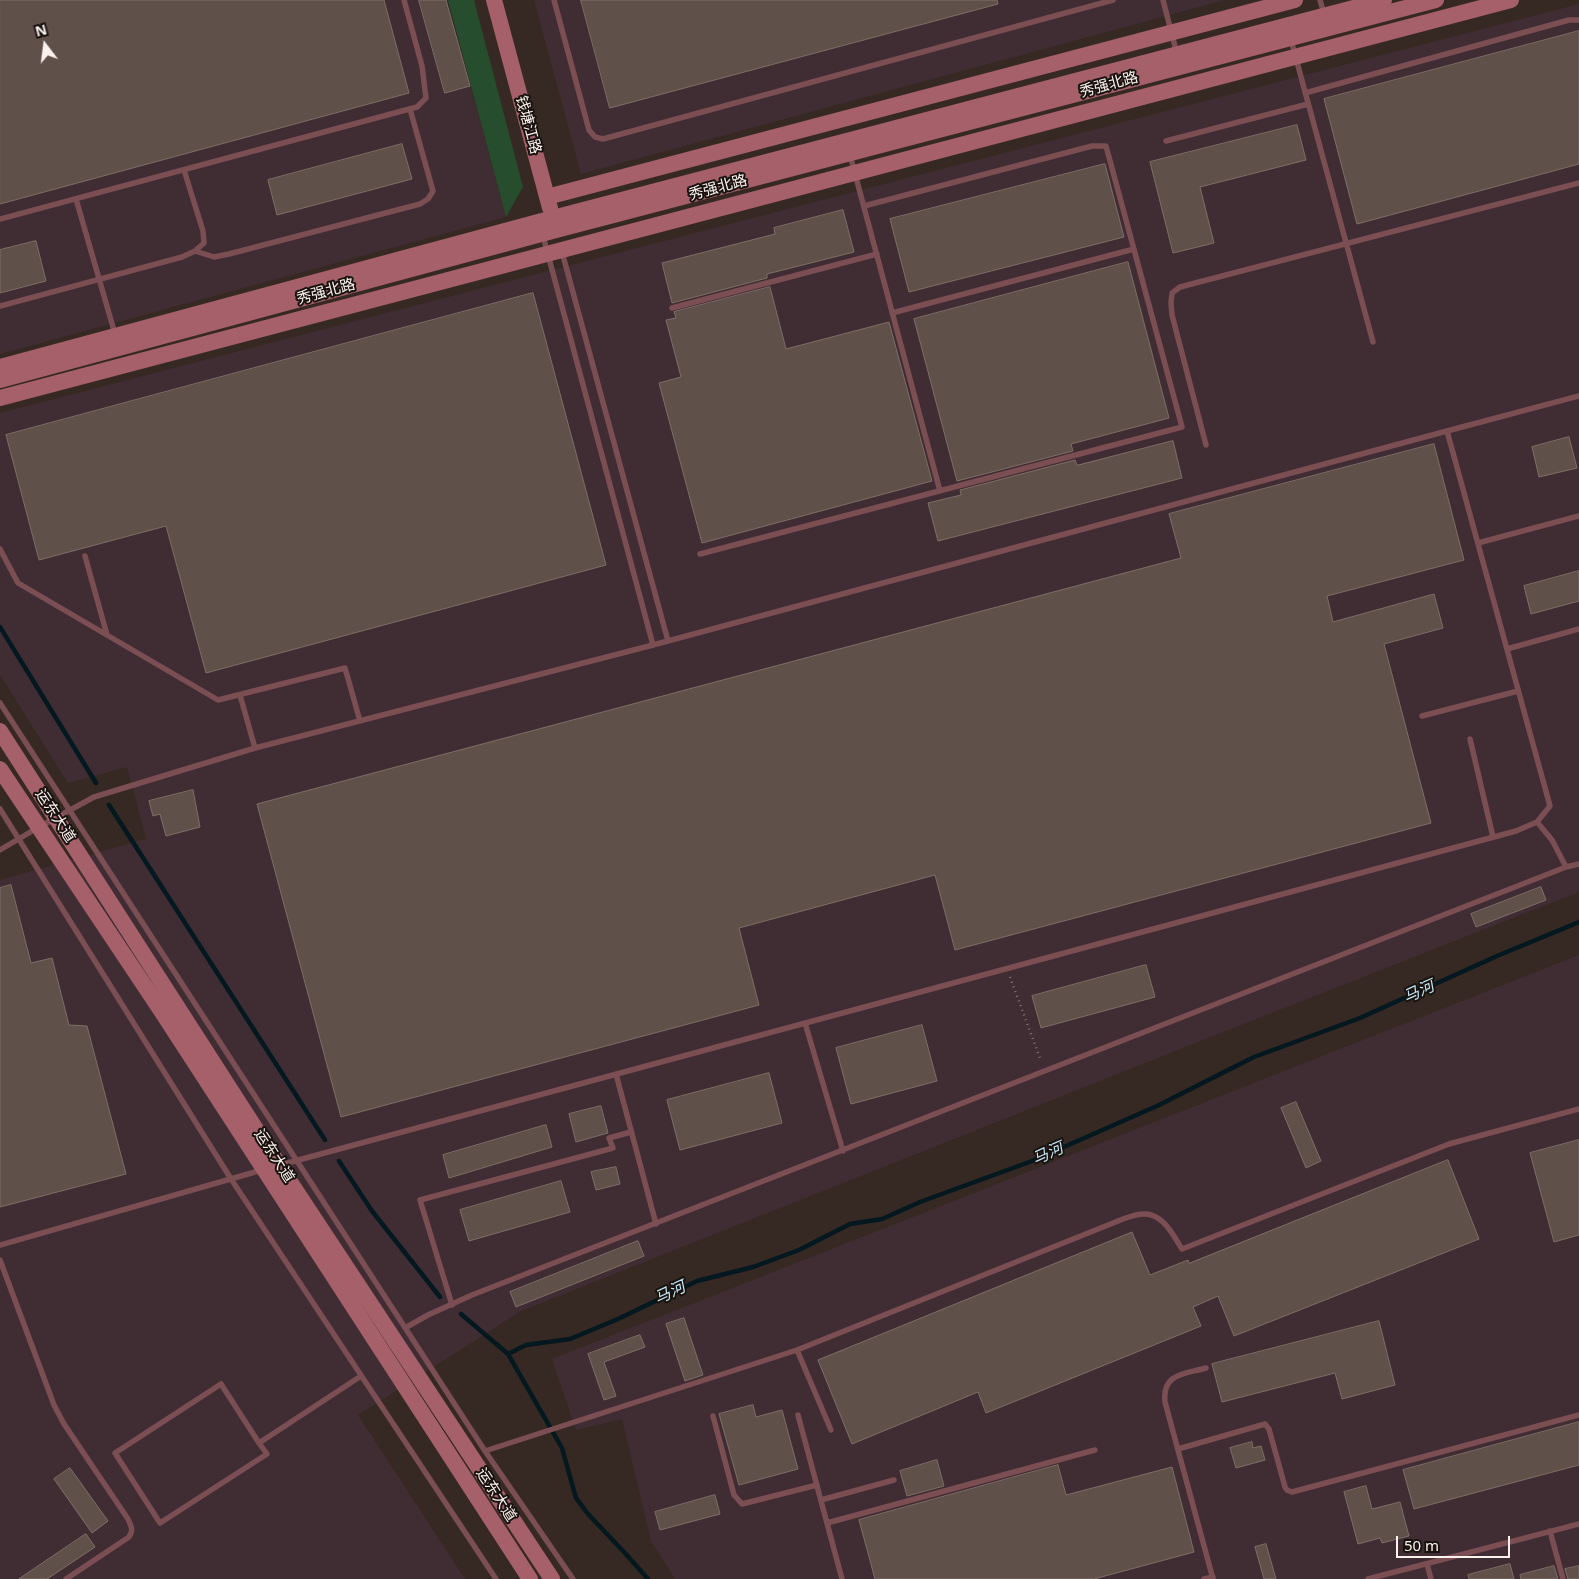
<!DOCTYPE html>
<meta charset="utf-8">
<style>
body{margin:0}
#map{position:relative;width:1579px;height:1579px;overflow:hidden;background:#362822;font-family:"Noto Sans",sans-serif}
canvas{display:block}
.north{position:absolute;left:20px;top:20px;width:50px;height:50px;-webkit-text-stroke:4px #191310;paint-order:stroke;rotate:345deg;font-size:14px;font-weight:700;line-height:20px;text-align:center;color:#fbf1ed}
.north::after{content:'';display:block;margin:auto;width:18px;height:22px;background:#fbf1ed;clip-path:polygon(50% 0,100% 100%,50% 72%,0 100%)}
.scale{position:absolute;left:1396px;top:1536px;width:114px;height:22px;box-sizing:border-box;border:2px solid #fbf1ed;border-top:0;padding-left:6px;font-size:15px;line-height:18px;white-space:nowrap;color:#fbf1ed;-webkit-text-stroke:4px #191310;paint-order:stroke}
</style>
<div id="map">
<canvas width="1579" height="1579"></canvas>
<div class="north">N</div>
<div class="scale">50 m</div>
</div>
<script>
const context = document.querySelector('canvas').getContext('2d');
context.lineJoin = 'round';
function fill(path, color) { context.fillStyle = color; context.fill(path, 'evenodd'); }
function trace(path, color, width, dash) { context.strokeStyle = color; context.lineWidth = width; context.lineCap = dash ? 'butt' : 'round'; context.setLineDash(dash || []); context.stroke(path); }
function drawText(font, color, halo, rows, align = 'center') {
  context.font = font + ' "Noto Sans","Noto Sans SC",sans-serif'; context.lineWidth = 4; context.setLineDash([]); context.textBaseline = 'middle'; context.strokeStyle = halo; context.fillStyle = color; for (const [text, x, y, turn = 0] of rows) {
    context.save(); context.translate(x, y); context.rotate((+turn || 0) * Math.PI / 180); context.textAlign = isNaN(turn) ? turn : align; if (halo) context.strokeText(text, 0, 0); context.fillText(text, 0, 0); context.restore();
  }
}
const industrial = new Path2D(`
 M0,0H447L506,217L0,354Z
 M534,0H1225L581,174Z
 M1579,4V892L1193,1044L521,1311L358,1415L465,1579H0V880L146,839L127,767L68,783L0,675V413Z
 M1579,955V1579H675L651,1541L622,1419L576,1430L552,1359Z`);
const green = new Path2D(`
 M448,0H474L523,187L506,217Z`);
const stream = new Path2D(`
 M0,627L96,783
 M109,805L325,1140
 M339,1161L372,1211L440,1297
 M461,1314L508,1354L562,1448L576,1498L588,1514L625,1553L648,1579
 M508,1354L526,1345L570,1339L618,1319L697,1281L753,1267L799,1250L850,1224L882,1219L920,1202L1032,1161L1157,1106L1254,1057L1360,1018L1497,956L1579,922`);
const building = new Path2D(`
 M0,0H384L409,93L0,204Z
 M419,0H446L470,86L445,93Z
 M581,0H997L998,4L610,108Z
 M1579,31V164L1357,224L1324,99Z
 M1297,125L1306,160L1200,187L1214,243L1173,253L1150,162Z
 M402,144L412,179L277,215L268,180Z
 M1105,164L1124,237L909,292L890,219Z
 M843,210L854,252L767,274V278L672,303L662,263L775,234L774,228Z
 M36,241L46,281L0,293V250Z
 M1128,262L1169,418L1071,444L1073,451L957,481L914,319Z
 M770,287L786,349L889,322L932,481L702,543L659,383L681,377L666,320L676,318L674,312Z
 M533,293L606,565L206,673L166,526L39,560L6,435Z
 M1569,437L1577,468L1539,477L1532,447Z
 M1173,441L1182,478L938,541L928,503L961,495L960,490L1075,460L1077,465Z
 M1434,444L1464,560L1327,596L1333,622L1434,594L1443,628L1384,644L1431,823L955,950L935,875L739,928L759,1005L341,1117L257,804L1181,558L1169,514Z
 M1579,571V601L1531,614L1524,586Z
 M193,790L200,827L166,836L160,814L153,816L149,801Z
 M11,885L31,963L52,958L69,1025L87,1026L126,1174L0,1207V888Z
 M1541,887L1546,900L1476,927L1471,914Z
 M1146,965L1155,997L1041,1028L1032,996Z
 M922,1025L937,1081L851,1104L836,1048Z
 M769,1073L782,1123L680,1150L667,1100Z
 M1296,1102L1321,1161L1306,1168L1281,1108Z
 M601,1106L608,1133L576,1142L569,1114Z
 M546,1125L552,1147L449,1178L443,1155Z
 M1579,1140V1235L1554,1242L1530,1153Z
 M1448,1160L1479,1239L1234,1336L1218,1296L1193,1307L1201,1326L986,1413L978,1392L852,1444L818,1360L1132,1232L1150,1275L1188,1260L1189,1263Z
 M616,1167L620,1184L596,1190L591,1172Z
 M561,1181L570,1212L469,1241L460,1210Z
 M638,1241L644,1256L516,1307L510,1292Z
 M684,1318L703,1375L685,1381L666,1324Z
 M1379,1321L1395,1385L1342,1399L1335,1373L1222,1402L1212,1364Z
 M640,1335L645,1347L604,1362L616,1396L604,1400L588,1354Z
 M753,1405L756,1417L782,1410L798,1469L739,1485L719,1414Z
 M1579,1422V1465L1414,1509L1403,1470Z
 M1252,1442L1253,1448L1261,1446L1265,1460L1236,1468L1230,1448Z
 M937,1460L944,1486L907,1496L900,1471Z
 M1058,1465L1066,1495L1172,1467L1194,1552L1094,1579H875L859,1520Z
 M70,1468L108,1521L92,1533L54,1479Z
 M1366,1486L1372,1509L1400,1502L1409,1536L1382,1543L1380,1538L1358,1544L1344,1492Z
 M715,1495L720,1514L660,1530L655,1512Z
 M86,1534L95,1547L47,1579H19Z
 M1266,1544L1276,1579H1264L1255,1547Z
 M1510,1564L1514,1579H1469L1468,1575Z
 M1554,1566L1558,1579H1521L1520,1575Z
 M1579,1566V1579H1568L1565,1569Z`);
const path = new Path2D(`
 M1010,977L1041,1061`);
const lane = new Path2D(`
 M554,0L589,130L595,137L603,139L1113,0
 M1163,0L1177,54
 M1320,0L1324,14
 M1291,40L1373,342
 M1305,93L1569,20H1579
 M1166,141L1308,104
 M850,155L940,491
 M76,199L115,334
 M0,219L417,107L426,98L422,66L404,0
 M543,236L653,645
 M195,251L214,257L229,254L420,204L428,199L433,191L410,109
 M562,252L668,641
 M0,306L182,257L195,251L204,243L203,231L184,170
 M672,308L877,254
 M892,313L1134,249
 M1447,431L1579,396
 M1206,445L1172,315L1171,303L1172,293L1180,287L1579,183
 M1478,543L1579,516
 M0,549L18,583L218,700L345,668L360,721
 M700,554L1182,427L1106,146H1092L864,206
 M85,556L107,635
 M1507,649L1579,629
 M240,695L255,748
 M0,703L485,1451L573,1579
 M1422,716L1518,691
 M1470,739L1493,837
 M0,809L231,1179L496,1579
 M1537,822L1552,840L1566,867
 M0,850L39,827L94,797L255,748L653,645L1447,431L1550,806L1537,822L1516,831L280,1165
 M805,1023L843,1151
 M616,1074L656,1224
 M0,1245L262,1170
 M0,1260L54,1405L64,1424L128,1519C131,1526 134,1530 129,1537L66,1579
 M452,1305L420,1200L613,1148L609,1138L631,1132
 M405,1328L428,1315L472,1295L1566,867L1579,864
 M797,1350L831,1430
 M1206,1368C1185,1374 1162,1373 1165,1402L1213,1579
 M798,1415L842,1579
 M713,1416L734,1495L742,1504L817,1485
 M259,1443L267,1454L160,1523L115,1453L221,1384L259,1443L361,1376
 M1178,1449L1265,1424L1269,1429L1285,1487L1287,1490L1292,1492L1579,1415
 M485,1451L797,1350L1123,1219C1129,1217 1137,1214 1143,1214C1163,1213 1173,1235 1182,1249L1449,1144L1579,1109
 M821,1500L894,1480
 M827,1523L1095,1450
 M1550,1531L1563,1579
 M1427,1564L1431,1579
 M1204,1579L1213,1577
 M1368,1579L1579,1524`);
const secondary = new Path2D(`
 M494,0L550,208
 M547,197L1295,0
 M0,367L553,218L1384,0
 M0,380L556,230L1436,0
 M0,398L1511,0
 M0,731L279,1165L552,1579
 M0,769L162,1012L530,1579`);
const streetNames = [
 ["秀强北路",1109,85,-15],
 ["钱塘江路",528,125,75],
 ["秀强北路",718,188,-15],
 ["秀强北路",326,292,-15],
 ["运东大道",55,816,57],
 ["运东大道",274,1156,57],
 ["运东大道",496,1495,57]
];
const waterNames = [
 ["马河",1419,992,-24],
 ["马河",1048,1154,-24],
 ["马河",670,1293,-25]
];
fill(industrial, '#402d33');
fill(green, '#264d2d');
trace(stream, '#03181f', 4.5);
fill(building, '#60504a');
trace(building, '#7e6e67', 1);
trace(path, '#827570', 2.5, [1, 4]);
trace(lane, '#7b4e54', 5.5);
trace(secondary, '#a6606a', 16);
drawText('15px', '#fbf1ed', '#191310', streetNames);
drawText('italic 16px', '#c5e9f7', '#191310', waterNames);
</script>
